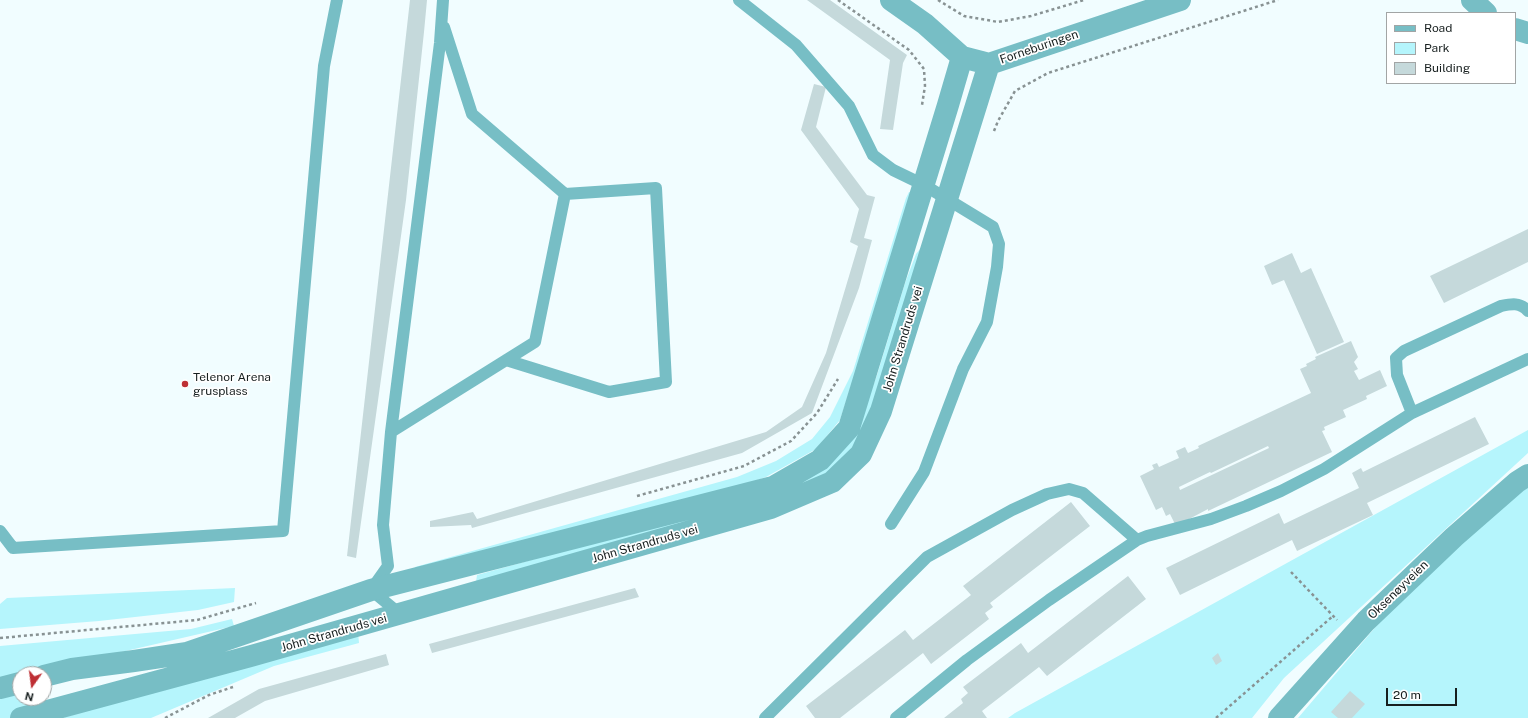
<!DOCTYPE html>
<meta charset="utf-8">
<style>
body{margin:0}
#map{position:relative;width:1528px;height:718px;overflow:hidden;background:#f1fdff;font-family:"Public Sans",sans-serif}
canvas{display:block}
.legend{position:absolute;left:1386px;top:12px;width:130px;height:72px;box-sizing:border-box;background:#fff;border:1px solid #a2a5a5;margin:0;padding:5px 7px;list-style:none;font-size:12px;color:#171f1f}
.legend li{display:flex;align-items:center;gap:8px;height:20px}
.legend b{width:20px;border:1px solid #a2a5a5}
.north{position:absolute;left:12px;top:666px;width:40px;height:40px;box-sizing:border-box;background:#fff;border:1px solid #a2a5a5;border-radius:50%;rotate:194deg;font-size:11px;font-weight:700;line-height:16px;text-align:center;color:#171f1f}
.north::after{content:'';display:block;margin:auto;width:14px;height:18px;background:#be2f34;clip-path:polygon(50% 0,100% 100%,50% 72%,0 100%)}
.scale{position:absolute;left:1386px;top:688px;width:71px;height:18px;box-sizing:border-box;border:2px solid #171f1f;border-top:0;padding-left:5px;font-size:12px;line-height:14px;white-space:nowrap;color:#171f1f;-webkit-text-stroke:3px #fff;paint-order:stroke}
</style>
<div id="map">
<canvas width="1528" height="718"></canvas>
<ul class="legend">
<li><b style="height:5px;background:#77bec5"></b>Road</li>
<li><b style="height:11px;background:#b5f5fc"></b>Park</li>
<li><b style="height:11px;background:#c5d9db"></b>Building</li>
</ul>
<div class="north">N</div>
<div class="scale">20 m</div>
</div>
<script>
const context = document.querySelector('canvas').getContext('2d');
context.lineJoin = 'round';
function fill(path, color) { context.fillStyle = color; context.fill(path, 'evenodd'); }
function trace(path, color, width, dash) { context.strokeStyle = color; context.lineWidth = width; context.lineCap = dash ? 'butt' : 'round'; context.setLineDash(dash || []); context.stroke(path); }
function drawText(font, color, halo, rows, align = 'center') {
  context.font = font + ' "Public Sans",sans-serif'; context.lineWidth = 3.5; context.setLineDash([]); context.textBaseline = 'middle'; context.strokeStyle = halo; context.fillStyle = color; for (const [text, x, y, turn = 0] of rows) {
    context.save(); context.translate(x, y); context.rotate((+turn || 0) * Math.PI / 180); context.textAlign = isNaN(turn) ? turn : align; if (halo) context.strokeText(text, 0, 0); context.fillText(text, 0, 0); context.restore();
  }
}
const green = new Path2D(`
 M909,192L913,193L840,420L816,449L766,477L723,492L422,577L415,567L737,477L776,461L812,439L830,417L853,371L906,198Z
 M924,244L876,401L854,447L841,463L816,481L796,490L476,582L477,575L744,501L782,488L863,413L877,375L905,283L916,254Z
 M1528,430V453L1284,678L1252,718H1008L1015,713Z
 M1528,471V718H1298L1470,516Z
 M235,588L234,602L198,610L99,621L0,629V604L7,598Z
 M232,619L234,626L26,674H20V698H33L40,718H0V646L191,629Z
 M358,632L359,643L274,666L151,718H62Z`);
const building = new Path2D(`
 M410,0H427L424,32L406,200L356,558L347,556Z
 M807,0H830L907,55L903,63L893,130L880,129L890,60Z
 M814,84L826,87L816,127L867,195L875,197L864,238L872,240L859,288L812,413L742,453L472,528L471,525L430,527V521L473,512L477,519L766,432L802,407L826,353L858,246L850,242L859,209L801,130Z
 M1528,229V262L1444,303L1430,276Z
 M1292,253L1301,273L1311,268L1344,342L1317,354L1284,280L1272,285L1264,266Z
 M1351,341L1358,357L1354,362L1358,369L1354,371L1359,380L1380,370L1387,386L1366,396L1367,399L1343,410L1346,417L1324,427L1325,430L1322,431L1332,452L1208,511V509L1176,526L1170,514L1166,516L1162,507L1156,510L1140,476L1154,469L1152,465L1157,463L1159,467L1179,458L1176,451L1185,447L1188,453L1199,448L1198,446L1311,393L1300,369L1307,366L1306,364L1316,359L1315,357ZM1268,446L1269,448L1180,490L1179,487L1210,472L1211,473Z
 M1475,417L1489,444L1367,503L1373,515L1297,551L1292,540L1180,595L1166,568L1279,513L1284,524L1359,488L1352,473L1361,468L1363,472Z
 M1071,502L1090,526L990,603L993,607L985,613L989,619L931,664L923,653L840,718H815L806,706L905,630L913,640L971,595L963,586Z
 M1128,576L1146,599L1047,676L1039,667L982,711L987,718H944L963,703L961,699L968,693L963,687L1021,643L1028,653Z
 M635,588L639,597L432,653L429,644Z
 M1218,653L1222,661L1216,665L1212,658Z
 M386,654L389,665L265,701L235,718H208L259,689Z
 M1350,691L1365,704L1352,718H1338L1331,712Z`);
const path = new Path2D(`
 M838,0L909,50L924,69L925,86L922,105
 M938,0L964,16L998,22L1031,16L1084,0
 M994,131L998,121L1015,91L1048,73L1278,0
 M637,496L744,466L791,441L817,413L838,379
 M1291,572L1337,620
 M0,638L197,620L256,603
 M165,718L209,695L233,687
 M1216,718L1333,616`);
const service = new Path2D(`
 M739,0L796,45L849,106L873,155L893,170L924,185L993,227L999,244L997,267L987,322L963,369L924,472L891,524
 M506,360L609,392L666,382L656,188L565,194
 M1412,413L1397,375L1396,358L1404,351L1501,306C1511,304 1520,302 1528,311
 M391,432L535,342L565,194L472,114L444,27
 M0,531L13,548L283,531L324,66L337,0
 M400,614L371,590L388,566L383,525L391,432L440,43L443,0
 M765,718L927,557L1012,510L1047,494L1069,489L1083,493L1137,540
 M896,718L967,660L1049,600L1137,540L1147,536L1211,519L1246,506L1281,491L1324,469L1412,413L1528,359`);
const minor = new Path2D(`
 M1472,0L1486,13
 M1515,29L1528,33
 M1279,718L1366,621L1454,537L1517,482L1528,475`);
const tertiary = new Path2D(`
 M891,0L925,24L962,57L989,64L1180,0
 M44,676L72,669L134,661L187,653L371,590L773,487L820,460L849,428L948,105L962,57
 M0,688L20,683
 M21,718L251,656L771,508L832,482L861,454L881,411L989,64`);
const markers = [
 [185,384,4,"#be2f34"]
];
const streetNames = [
 ["Forneburingen",1039,47,-19],
 ["John Strandruds vei",903,339,-73],
 ["John Strandruds vei",645,544,-16],
 ["Oksenøyveien",1398,590,-44],
 ["John Strandruds vei",334,633,-16]
];
const poiNames = [
 ["Telenor Arena",193,377],
 ["grusplass",193,391]
];
fill(green, '#b5f5fc');
fill(building, '#c5d9db');
trace(path, '#889293', 2.5, [3, 3]);
trace(service, '#77bec5', 12);
trace(minor, '#77bec5', 22);
trace(tertiary, '#77bec5', 22);
for (const [x, y, r, color] of markers) { const dot = new Path2D(); dot.arc(x, y, r, 0, 2 * Math.PI); context.fillStyle = color; context.fill(dot); trace(dot, '#fff', 1.5); }
drawText('12px', '#171f1f', '#fff', streetNames);
drawText('12px', '#171f1f', '#fff', poiNames, 'left');
</script>
